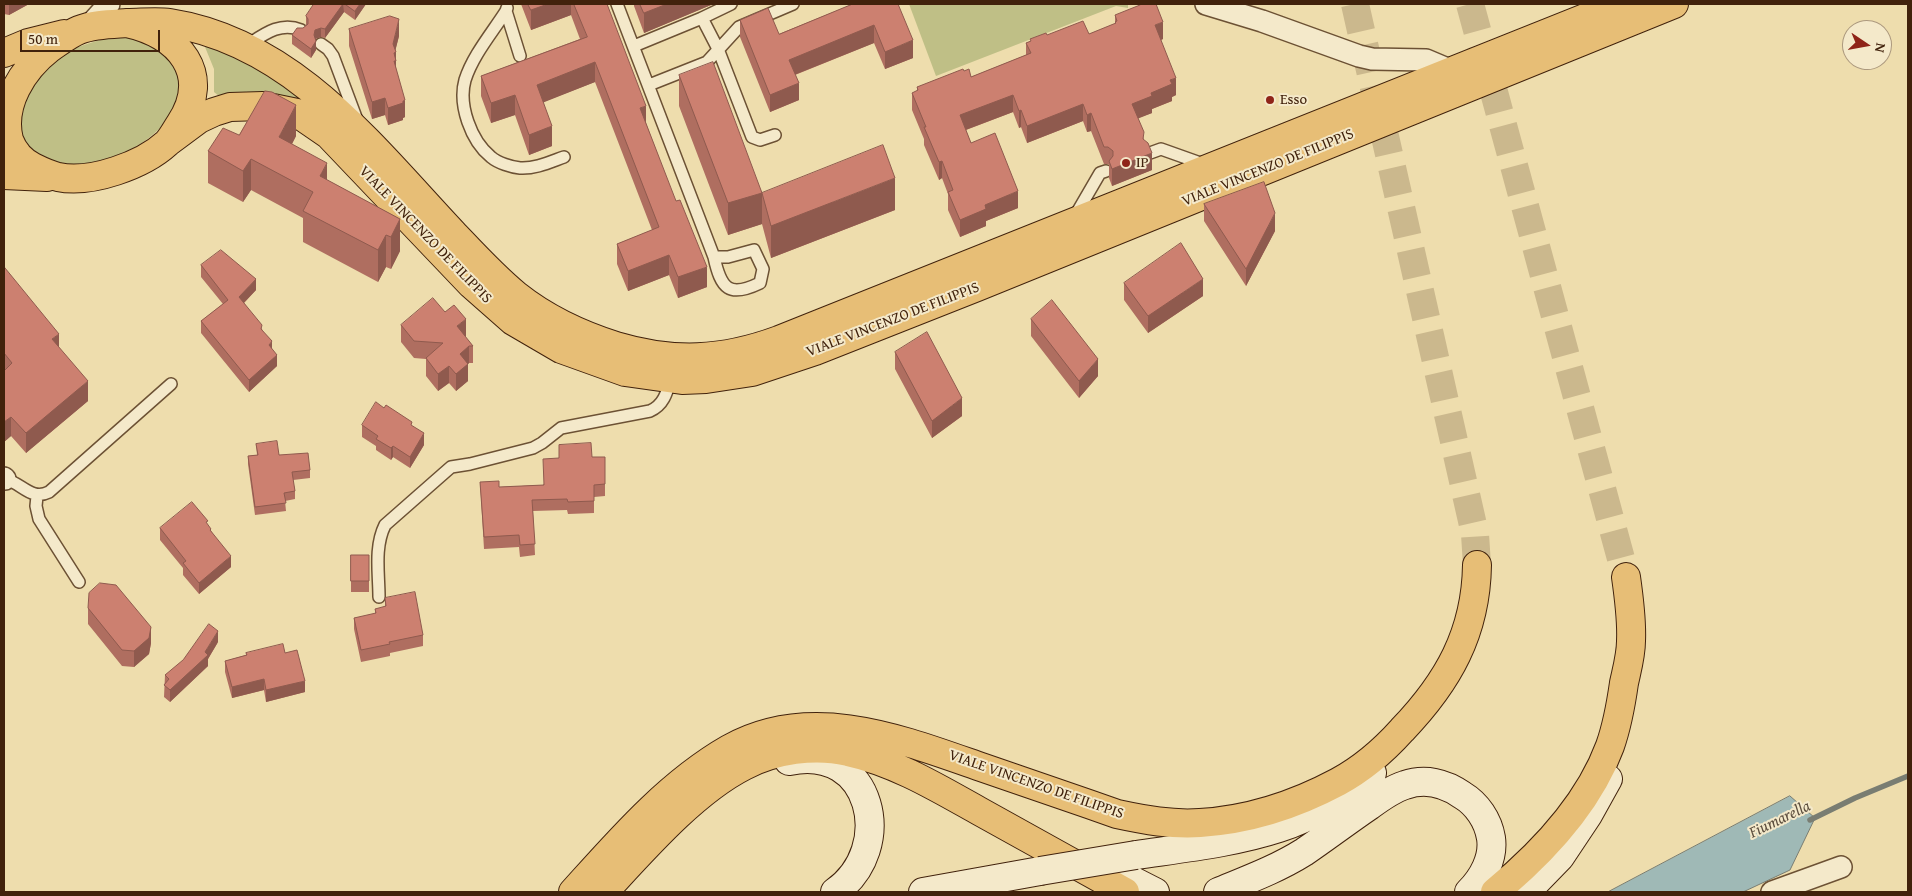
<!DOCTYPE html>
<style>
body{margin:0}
#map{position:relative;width:1912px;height:896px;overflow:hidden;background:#eeddad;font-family:"Gentium Book Plus",serif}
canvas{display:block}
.frame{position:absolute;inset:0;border:5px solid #41220c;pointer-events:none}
.north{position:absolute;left:1842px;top:20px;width:50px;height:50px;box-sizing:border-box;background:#f4e9ca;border:1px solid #ac997e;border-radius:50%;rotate:102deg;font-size:14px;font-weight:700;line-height:20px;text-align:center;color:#41220c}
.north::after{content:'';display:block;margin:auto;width:18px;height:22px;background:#8f2418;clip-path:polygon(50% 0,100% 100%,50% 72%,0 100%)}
.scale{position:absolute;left:20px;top:30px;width:140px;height:22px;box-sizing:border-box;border:2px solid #41220c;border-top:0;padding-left:6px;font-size:15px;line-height:18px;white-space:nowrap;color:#41220c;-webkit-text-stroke:4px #f4e9ca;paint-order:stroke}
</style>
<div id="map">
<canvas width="1912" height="896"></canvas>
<div class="frame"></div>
<div class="north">N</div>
<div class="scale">50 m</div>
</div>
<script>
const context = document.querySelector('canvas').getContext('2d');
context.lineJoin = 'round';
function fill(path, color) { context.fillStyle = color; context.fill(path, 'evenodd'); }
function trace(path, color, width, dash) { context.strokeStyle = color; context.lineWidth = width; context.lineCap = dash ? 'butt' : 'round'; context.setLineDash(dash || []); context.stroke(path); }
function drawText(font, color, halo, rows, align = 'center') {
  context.font = font + ' "Gentium Book Plus",serif'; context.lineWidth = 4; context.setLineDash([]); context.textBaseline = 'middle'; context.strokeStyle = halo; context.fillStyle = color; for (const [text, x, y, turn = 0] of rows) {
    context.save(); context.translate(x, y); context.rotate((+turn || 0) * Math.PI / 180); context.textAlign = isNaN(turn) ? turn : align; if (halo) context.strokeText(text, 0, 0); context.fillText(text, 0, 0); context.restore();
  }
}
const green = new Path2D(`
 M909,4H1128V8L1116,6L936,76Z
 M119,38H134L148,40L181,69C181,77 185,91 182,99C181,104 176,109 173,112C148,150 96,172 51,162C40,160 28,149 18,143L22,87L71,49L103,39Z
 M208,42L218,45L299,92L304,103C275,91 249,89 219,96L214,92V69L205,47Z`);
const water = new Path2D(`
 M1790,796L1815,818L1790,870L1743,892H1608Z`);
const stream = new Path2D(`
 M1810,820L1855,798L1908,776`);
const highwayTunnel = new Path2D(`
 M1355,4L1475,534L1477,565
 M1470,4L1626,577`);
const lane = new Path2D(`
 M617,4L714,257C721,289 729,298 760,283L763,269L754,250L728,257H714
 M507,8L506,11L520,56
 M506,11C492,33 473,55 465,80C458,105 471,141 491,157C498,163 511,167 520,168C535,169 550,162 564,157
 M702,18L718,49L752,137L760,140L775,135
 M321,44L328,49L333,56L357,120
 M246,46C263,35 280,21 301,30
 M634,46L702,18L731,4
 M649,85L707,62L739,27L793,4
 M1150,153L1161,149L1206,165
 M1075,216L1100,173L1106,171
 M4,482L5,479C22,483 31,501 49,492L171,384
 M37,496L36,506L39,519L79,582
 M379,597C379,574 374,547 385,525L443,474L451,467L470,464L533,448L542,443L561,428L650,411C664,405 667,392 671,378`);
const street = new Path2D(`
 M1206,4L1262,21L1359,56L1372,59L1426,60L1452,71
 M88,27L109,4
 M4,478L5,479
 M1772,892L1841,867`);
const secondary = new Path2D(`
 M789,761C872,743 897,848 835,892
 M1136,855C1184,848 1233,843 1279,828C1313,817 1345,796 1372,773
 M1100,864L1155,892
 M923,892L1040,871
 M1218,892C1247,880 1277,869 1304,852C1326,837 1347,821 1369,806C1380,798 1392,789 1405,785C1425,778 1445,783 1462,795C1477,804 1488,820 1491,838C1494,858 1483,878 1469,892
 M1526,892L1560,857L1588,815L1608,779`);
const primary = new Path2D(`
 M127,23C141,23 156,21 170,23C293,42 373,148 453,233C473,254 493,276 516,295C545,318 581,335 616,346C673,363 722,361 779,340L1620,4
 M127,23C179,34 213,74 180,124C176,130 172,138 167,143C143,165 91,184 58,177C50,175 41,171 33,167C21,161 14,153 9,140C0,104 23,69 50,48C59,42 69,34 79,30C94,24 112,24 127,23Z
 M4,53L28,43L64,34
 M168,142L199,119L214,112L230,107L263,106L297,113L329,135L471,284L513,321L561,349L625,372L682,380L706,379L752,372L815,351L977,287L1674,4
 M4,175L47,177`);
const highway = new Path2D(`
 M573,892C619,841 668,784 729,749C810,703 901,739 981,767C1027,783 1072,798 1117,814C1145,820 1172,825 1200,823C1249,820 1295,805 1338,782C1362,769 1384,750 1402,730C1448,682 1476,633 1477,565
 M604,892C643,850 693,792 744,766C774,750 815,744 848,752C895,762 938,788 979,811C1028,838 1076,865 1125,892
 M1495,892C1541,854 1589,803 1610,746C1617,726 1621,704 1624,683C1627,669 1631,655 1631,641C1632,620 1629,598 1626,577`);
const secondaryBridge = new Path2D(`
 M1040,871L1136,855`);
const wall = new Path2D(`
 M4,4H29L9,15L4,14Z
 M314,4H366L355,20L344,12L325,38L321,37L315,39L316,50L311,58L292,44V35L303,28L306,25V16Z
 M521,4H607L646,123L707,287L678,298L669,275L628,291L617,264V244L652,230L595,82L543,102L552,146L529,155L515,115L491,123L481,96V76L580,39L571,15L531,30Z
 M634,4H711V5L644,33L634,6Z
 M853,4L913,58L885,69L874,43L795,75L799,100L770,112L740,37V20L779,34Z
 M1115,15L1163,39L1161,40L1176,95L1172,97V101L1152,109V113L1138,118L1152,170L1112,186L1109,178V165L1108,164H1104L1091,131L1087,132L1083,121L1027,143L1021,127L1019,128L1013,112L966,130L971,143L1018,208L986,221V226L960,237L948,210V194L942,178L939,180L924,145V139L912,110V93L917,91V87L964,71L971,77L1026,55V43L1047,35L1089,34L1115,24Z
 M349,29L399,36L395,51L396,68L405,117L403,118V120L388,125L385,115L372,119L349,46Z
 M679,75L762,193L895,210L771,258L762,224L728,235L679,106Z
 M239,135L296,136L292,144L327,180L400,219V251L391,269L386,267L378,282L303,242V218L251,190L243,202L208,183V151Z
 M1204,204L1275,231L1246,286L1204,221Z
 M201,265L256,290L244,303L262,329L272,349L277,366L249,392L201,333V321L223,304L201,277Z
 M4,269L59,348L88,401L26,453L11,436L4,442Z
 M1124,283L1203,296L1148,333L1124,300Z
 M1031,319L1098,376L1079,398L1031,336Z
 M401,325L466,336L465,337L473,346V363H469L468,364V381L456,391L449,383L438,391L426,376V359L414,358L401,342Z
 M895,352L962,416L932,438L895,369Z
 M362,425L412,426L424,445L410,468L393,457L391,460L376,450V446L362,437Z
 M256,444L310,470V478L293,480L295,491V499L285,501L286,511L255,515L248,464V456L257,455Z
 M559,445L592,457H605V496L594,497V513L568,514L567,510L533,511L535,555L520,557L519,547L484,549L480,482L499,487L543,485L559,458Z
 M208,525L231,567L199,594L183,575V568L160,540V528Z
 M351,555H369V592H351Z
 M385,598L423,635V646L390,653V656L361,662L354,629V618L375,614V609L385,607Z
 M88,608L151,643L149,654L134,667L122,666L88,624Z
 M218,642L208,659V666L170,702L164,697L165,675Z
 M246,653H285L305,692L266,702L264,690L232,698L225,672V661L246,655Z`);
const shadedWall = new Path2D(`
 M9,4H29L9,15Z
 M343,4L344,12L325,38V29Z
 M360,4H366L355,20V11Z
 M548,4H571V15L531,30V10Z
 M667,4H711V5L644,33V13Z
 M399,19V36L395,52H396V78L394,79L393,44Z
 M1163,22V39L1155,42V25Z
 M874,25V43L789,77V60Z
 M321,28V37L315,39L314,35L315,30Z
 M913,40V58L885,69V52Z
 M316,41V50L311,58V49Z
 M595,62V82L537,105V85Z
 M1176,78V95L1172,97V101L1152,109V113L1132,121V104L1170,80Z
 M799,83V100L770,112V95Z
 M515,95V115L491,123V103Z
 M1013,95V112L960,132V115Z
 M385,98V115L372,119V102Z
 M405,100V117L403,118V120L388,125V108Z
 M1083,104V121L1027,143V126Z
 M296,105V136L279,169V137Z
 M646,106V126L640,108Z
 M1021,110V127L1019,128V111Z
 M1091,113V131L1087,132V115Z
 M552,126V146L529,155V135Z
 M1152,153V170L1112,186V169Z
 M251,159V190L243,202V171Z
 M942,161V178L939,180V162Z
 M327,163V194L320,176Z
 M895,178V210L771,258V226Z
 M1018,191V208L986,221V226L960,237V220L985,205Z
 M762,193V224L728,235V203Z
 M1275,213V231L1246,286V269Z
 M400,219V251L391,269V237Z
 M386,235V267L378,282V250Z
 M669,255V275L628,291V271Z
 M707,267V287L678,298V277Z
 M256,279V290L239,308V297Z
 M1203,279V296L1148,333V316Z
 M466,319V336L457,344V326Z
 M59,334V353L52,339Z
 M272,341V353L269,345Z
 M469,346V363L468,364V381L456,391V374L460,354Z
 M277,355V366L249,392V380Z
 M1098,359V376L1079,398V381Z
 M449,366V383L438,391V374Z
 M88,381V401L26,453V433Z
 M962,398V416L932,438V421Z
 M11,417V436L4,442V422Z
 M424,433V445L410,468V457Z
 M393,446V457L391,460V448Z
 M231,556V567L199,594V583Z
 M151,627V643L149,654L134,667V651Z
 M218,631V642L208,659V666L170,702V690L205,652Z
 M264,679V690L232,698V687Z
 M305,681V692L266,702V690Z`);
const building = new Path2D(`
 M314,4H343L325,29L321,28L315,30L314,35L316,41L311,49L292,35L297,28H303L308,24V19L306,16Z
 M345,4H360L355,11Z
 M528,4H548L531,10Z
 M574,4H607L646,106L640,108L676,201L680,200L707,267L678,277L669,255L628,271L617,244L659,227L595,62L537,85L552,126L529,135L515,95L491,103L481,76L587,37Z
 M640,4H667L644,13Z
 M853,4H898L913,40L885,52L874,25L789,60L799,83L770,95L740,20L768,8L779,34Z
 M1140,4H1156L1163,22L1155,25L1176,78L1170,80L1172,84L1151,93L1152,96L1132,104L1144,132L1143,139L1148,143L1152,153L1112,169L1109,161L1113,156V151L1108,147H1104L1091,113L1087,115L1083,104L1027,126L1021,110L1019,111L1013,95L960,115L971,143L995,133L1018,191L985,205L986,209L960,220L948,192L953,190L942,161L939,162L924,127H926L912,93L918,90L917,87L963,69L964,71L969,69L971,77L1031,53L1026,43L1031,41L1030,39L1046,33L1047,35L1083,21L1089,34L1116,23L1115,22L1117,21L1115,15L1140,5Z
 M390,16L399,19L393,44L396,52L394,53L396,61H394L405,100L403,101V103L388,108L385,98L372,102L349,29Z
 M713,62L762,193L728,203L679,75Z
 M265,91L272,92L296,105L279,137L327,163L320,176L400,219L391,237L386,235L378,250L303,211L313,192L251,159L243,171L208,151L223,128L239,135Z
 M883,145L895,178L771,226L762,193Z
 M1264,182L1275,213L1246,269L1204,204Z
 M1181,243L1203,279L1148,316L1124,283Z
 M221,250L256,279L239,297L262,325L261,329L272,341L269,345L277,355L249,380L201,321L228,300L201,265Z
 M5,268L59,334L52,339L88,381L26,433L11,417L4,422V371L12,363L4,353V269Z
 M433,298L445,312L454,305L466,319L457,326L473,346H469L460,354L468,364L456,374L449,366L438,374L426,358L443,343L414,341L401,325Z
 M1052,300L1098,359L1079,381L1031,319Z
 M927,332L962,398L932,421L895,352Z
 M376,402L384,408L386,405L412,422L411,425L424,433L410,457L393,446L391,448L376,439L378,436L362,425Z
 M277,441L279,455L308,453L310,470L292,472L295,491L284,493L286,503L255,507L248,456L258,455L256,444Z
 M591,443L592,457H605V484L594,485V501L568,502L567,499L532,500L535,544L520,545L519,535L484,537L480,482L499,481V487L544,485L543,459L559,458V445Z
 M192,502L208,521L206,522L211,529L210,530L231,556L199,583L183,563L186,561L160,528Z
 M351,555H369V581H351Z
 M100,583L116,585L151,627L149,638L134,651L122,650L88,608L89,593Z
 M415,592L423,635L389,642L390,644L361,650L354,618L376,613L375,609L386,606L385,598Z
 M209,624L218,631L205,652L208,655L170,690L164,685L169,679L165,675L183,660Z
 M283,644L285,653L297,650L305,681L266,690L264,679L232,687L225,661L247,655L246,653Z`);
const markers = [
 [1270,100,5,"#8f2418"],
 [1126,163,5,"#8f2418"]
];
const poiNames = [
 ["Esso",1280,100],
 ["IP",1136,163]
];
const streetNames = [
 ["VIALE VINCENZO DE FILIPPIS",1268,168,-22],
 ["VIALE VINCENZO DE FILIPPIS",425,235,46],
 ["VIALE VINCENZO DE FILIPPIS",893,320,-21],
 ["VIALE VINCENZO DE FILIPPIS",1036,785,19]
];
const waterNames = [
 ["Fiumarella",1780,820,-26]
];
fill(green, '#bfbf86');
fill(water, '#9fb9b6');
trace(water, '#797d72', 1);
trace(stream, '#797d72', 5.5);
trace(highwayTunnel, '#cbb88d', 28, [28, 14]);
trace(lane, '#6c5134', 14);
trace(street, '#6c5134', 24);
trace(secondary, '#41220c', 30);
trace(primary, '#41220c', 30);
trace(highway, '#41220c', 30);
trace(lane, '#f4e9ca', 11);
trace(street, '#f4e9ca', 21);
trace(secondary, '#f4e9ca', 28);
trace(primary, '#e7be76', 28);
trace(highway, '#e7be76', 28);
trace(secondaryBridge, '#41220c', 30, []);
trace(secondaryBridge, '#f4e9ca', 28);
fill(wall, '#af6e60');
fill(shadedWall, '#8f5a4e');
fill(building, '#cc8070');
trace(building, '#8f5a4e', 1);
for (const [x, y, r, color] of markers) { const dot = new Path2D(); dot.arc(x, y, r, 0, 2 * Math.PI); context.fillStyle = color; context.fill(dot); trace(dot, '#f4e9ca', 2); }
drawText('15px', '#41220c', '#f4e9ca', poiNames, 'left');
drawText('15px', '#41220c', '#f4e9ca', streetNames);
drawText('italic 16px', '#5d4f3f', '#f4e9ca', waterNames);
</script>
